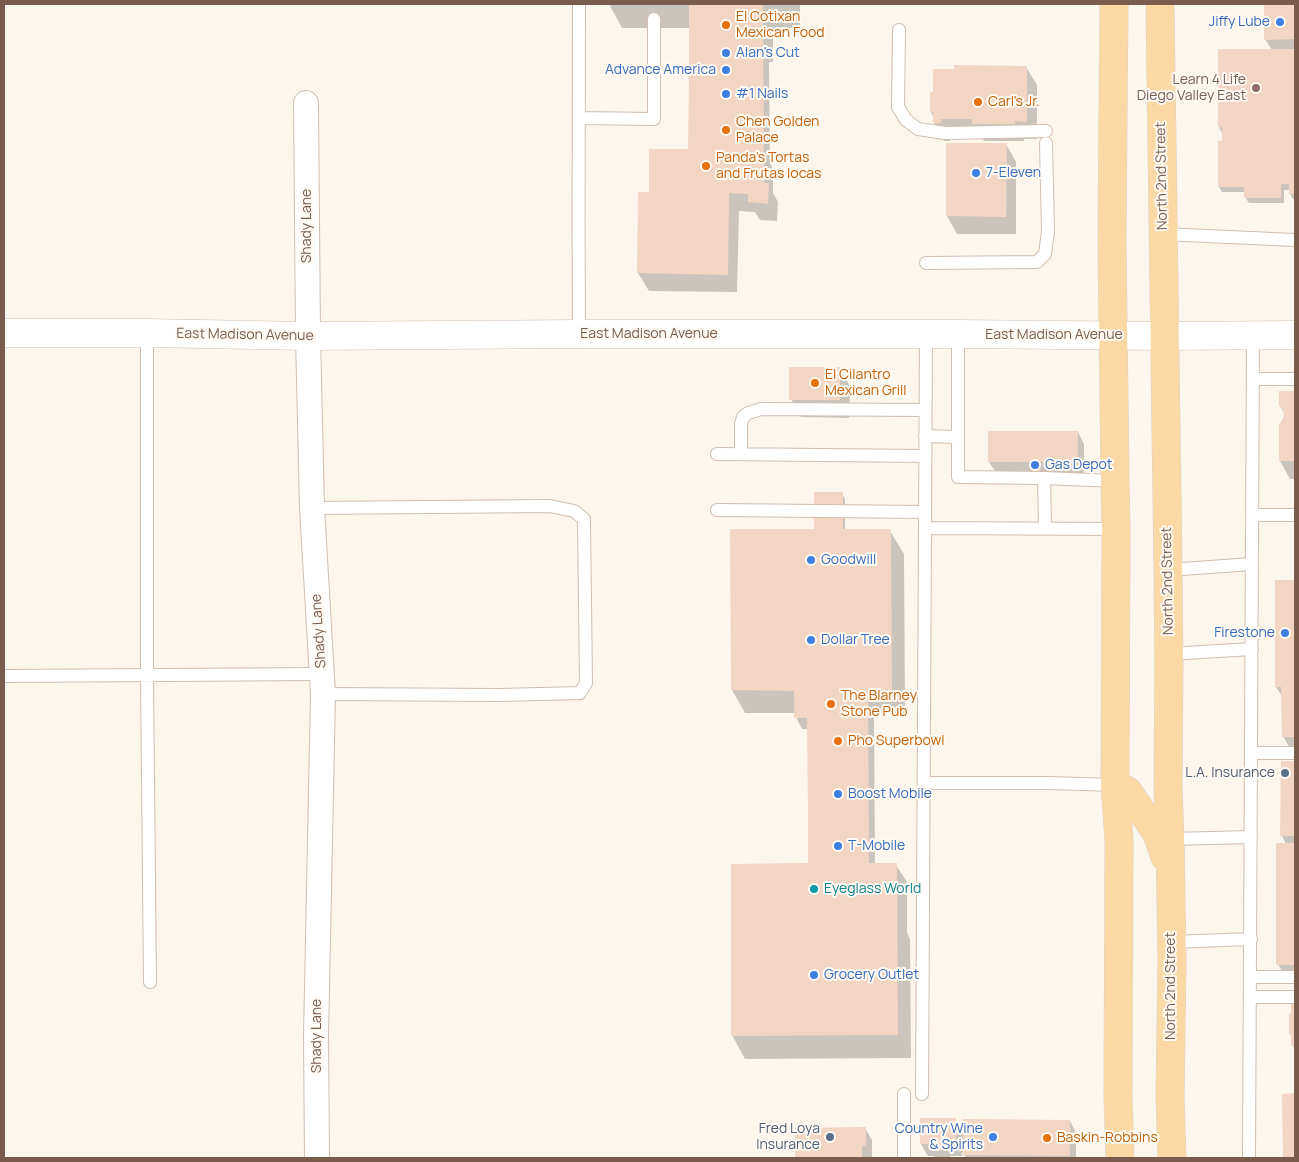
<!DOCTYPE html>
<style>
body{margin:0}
#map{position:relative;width:1299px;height:1162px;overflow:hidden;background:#fdf6ec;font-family:Manrope,sans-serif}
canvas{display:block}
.frame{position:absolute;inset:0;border:5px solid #7a5c4d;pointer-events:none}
</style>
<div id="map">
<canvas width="1299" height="1162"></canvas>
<div class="frame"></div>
</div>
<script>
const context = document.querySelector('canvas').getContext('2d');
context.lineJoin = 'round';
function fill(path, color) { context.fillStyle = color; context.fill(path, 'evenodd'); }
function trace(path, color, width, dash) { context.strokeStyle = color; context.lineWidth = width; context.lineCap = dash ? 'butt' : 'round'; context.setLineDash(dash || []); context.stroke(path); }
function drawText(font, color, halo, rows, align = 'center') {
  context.font = font + ' Manrope,sans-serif'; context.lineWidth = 4; context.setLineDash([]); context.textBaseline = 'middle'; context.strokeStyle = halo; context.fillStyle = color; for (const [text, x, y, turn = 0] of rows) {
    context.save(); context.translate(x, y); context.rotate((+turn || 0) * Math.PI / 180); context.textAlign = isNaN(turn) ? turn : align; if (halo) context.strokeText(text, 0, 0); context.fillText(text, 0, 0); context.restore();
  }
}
const shadow = new Path2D(`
 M609,4H800V28H773V62H769L770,163L773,169V193L778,202L777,221L760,220L755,212L739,211L737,292L649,291L638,273L650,193L690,150V28H622Z
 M1265,4H1295V199H1293L1290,194V190H1284V203H1249L1245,197V192H1222L1219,187L1224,142L1222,133L1219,127L1272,50L1265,39Z
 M1026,67L1037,85V139H1024V141H984L981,136H950V141H944L934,123V118L931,112Z
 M1006,144L1016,162V234H957L947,216Z
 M839,368L850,386L849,418L801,417L791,399Z
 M1280,392H1295V479H1290L1280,461V425L1285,415L1280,405Z
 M1078,432L1084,444V474L996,473L989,462Z
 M842,494L845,499V531H890L904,554L905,713H874L875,865H896L907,882V933L910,939L911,1058L745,1059L732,1035L810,865L809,729H802L796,717V713H745L732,690L815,531Z
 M1276,581H1295V757L1283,736V698L1276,687Z
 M1282,762H1295V982H1288L1278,964L1286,844L1282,836Z
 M1292,1003H1295V1051L1293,1046V1037L1290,1034L1293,1015Z
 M1283,1095H1295V1158H1284Z
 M955,1120L964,1135L1070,1121L1076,1133V1158H966L962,1151V1156H950V1158H935L934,1156H928L921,1144Z
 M865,1128L872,1140V1157L796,1158V1129Z`);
const building = new Path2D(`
 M689,4H763L764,183H769L768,204L748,202V194L729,193L728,275L637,273L638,192H649V149H688L689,78Z
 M1264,4H1295V39L1264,40Z
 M1218,49H1295V194H1289V184H1281V198H1244V187H1218V141H1222V127H1218Z
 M954,65L1027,66V122L1015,121V124H972V119H941V123H933V112H930V92H933V69H954Z
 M946,143H1007L1006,217L946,216Z
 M789,367H840V400H789Z
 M1279,391H1295V461H1279V424L1282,421L1284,414L1283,409L1279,406Z
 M988,431H1078V462H1040V473H1032V462H988Z
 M814,492H843V529H891L892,690H868L869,863H897L898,1035L731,1036V864L808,863V811L807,718H794V691L731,690L730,529H814Z
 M1275,580H1295V737H1282L1281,687H1275Z
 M1281,761H1295V836H1280Z
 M1276,843H1295V965H1276Z
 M1291,1002H1295V1046H1291V1034H1289V1014H1291Z
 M1295,1093V1158H1283L1282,1094Z
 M920,1118H956V1145H944V1150H929V1144H920Z
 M963,1119L1070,1120V1156L963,1155Z
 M866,1127V1146H862V1158H795V1128Z`);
const service = new Path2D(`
 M899,30L898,107L906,120L918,129L945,133L1046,131
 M579,118L654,119V19
 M1163,234L1295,240
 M926,263L1037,262L1045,254L1048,231L1046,143
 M147,333V675L150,982
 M579,334C578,224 579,114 579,4
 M958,334V477L1044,478L1115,481
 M1253,379H1295
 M925,436L958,437
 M717,454L925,456
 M741,454V424L743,417L748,413L761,409L925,410
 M1044,478L1045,528
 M312,508L550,506L574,511L584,519L586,683L580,693L500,695L323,694
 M717,510L925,512
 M1252,515H1295
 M925,528L1116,529
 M1168,570L1252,564
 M1169,654L1252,649
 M4,676L322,674
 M1251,753H1295
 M924,783H1048L1115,785
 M1170,839L1251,837
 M1171,942L1251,939
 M1250,977H1295
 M1251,997H1295
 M904,1094V1158
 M922,1094L926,334
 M1249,1158L1253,334`);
const minor = new Path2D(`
 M306,103L308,336L312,508L323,694L316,1036L317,1158`);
const tertiary = new Path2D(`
 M4,333H147L308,336L579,334H958L1166,336L1295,335`);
const primary = new Path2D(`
 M1114,4L1112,240L1115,481L1116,529L1115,785L1119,841L1118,1097L1120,1158
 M1160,4L1168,570L1169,664L1168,786L1170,839L1172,960L1170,1097L1172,1158
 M1115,785L1128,791L1157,834L1165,857`);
const markers = [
 [1280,22,5,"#3f7fe0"],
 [726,25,5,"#e8710a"],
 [726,53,5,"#3f7fe0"],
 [726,70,5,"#3f7fe0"],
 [1256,88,5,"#8d6e63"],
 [726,94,5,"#3f7fe0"],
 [978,102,5,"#e8710a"],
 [726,130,5,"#e8710a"],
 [706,166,5,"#e8710a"],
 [976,173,5,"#3f7fe0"],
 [815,383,5,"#e8710a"],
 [1035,465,5,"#3f7fe0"],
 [811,560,5,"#3f7fe0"],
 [1285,633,5,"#3f7fe0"],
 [811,640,5,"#3f7fe0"],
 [831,704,5,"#e8710a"],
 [838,741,5,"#e8710a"],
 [1285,773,5,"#5c6f8a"],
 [838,794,5,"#3f7fe0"],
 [838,846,5,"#3f7fe0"],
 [814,889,5,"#0f9aa8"],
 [814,975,5,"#3f7fe0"],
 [830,1137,5,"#5c6f8a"],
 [993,1137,5,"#3f7fe0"],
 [1047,1138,5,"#e8710a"]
];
const foodNames = [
 ["El Cotixan",736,17],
 ["Mexican Food",736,33],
 ["Carl's Jr.",988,102],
 ["Chen Golden",736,122],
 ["Palace",736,138],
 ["Panda's Tortas",716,158],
 ["and Frutas locas",716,174],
 ["El Cilantro",825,375],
 ["Mexican Grill",825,391],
 ["The Blarney",841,696],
 ["Stone Pub",841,712],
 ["Pho Superbowl",848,741],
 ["Baskin-Robbins",1057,1138]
];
const shopNames = [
 ["Jiffy Lube",1270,22,"right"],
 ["Alan's Cut",736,53],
 ["Advance America",716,70,"right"],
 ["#1 Nails",736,94],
 ["7-Eleven",986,173],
 ["Gas Depot",1045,465],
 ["Goodwill",821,560],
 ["Firestone",1275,633,"right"],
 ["Dollar Tree",821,640],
 ["Boost Mobile",848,794],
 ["T-Mobile",848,846],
 ["Grocery Outlet",824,975],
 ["Country Wine",983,1129,"right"],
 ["& Spirits",983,1145,"right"]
];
const educationNames = [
 ["Learn 4 Life",1246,80],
 ["Diego Valley East",1246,96]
];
const streetNames = [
 ["North 2nd Street",1162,176,-91],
 ["Shady Lane",307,226,-90],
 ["East Madison Avenue",649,334],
 ["East Madison Avenue",245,335,1],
 ["East Madison Avenue",1054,335],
 ["North 2nd Street",1168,581,-91],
 ["Shady Lane",319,631,-94],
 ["North 2nd Street",1171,986,-90],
 ["Shady Lane",317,1036,-90]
];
const serviceNames = [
 ["L.A. Insurance",1275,773],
 ["Fred Loya",820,1129],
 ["Insurance",820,1145]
];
const cultureNames = [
 ["Eyeglass World",824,889]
];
fill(shadow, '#0003');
fill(building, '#f3d5c3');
trace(service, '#d1beb0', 14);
trace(minor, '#d1beb0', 26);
trace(tertiary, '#d1beb0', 29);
trace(primary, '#dad1cd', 29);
trace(service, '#fff', 12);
trace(minor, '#fff', 24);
trace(tertiary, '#fff', 28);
trace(primary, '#fbd9a5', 28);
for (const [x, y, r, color] of markers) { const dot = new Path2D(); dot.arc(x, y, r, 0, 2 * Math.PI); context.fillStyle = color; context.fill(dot); trace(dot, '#fffaf3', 2); }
drawText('14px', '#c56008', '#fffaf3', foodNames, 'left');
drawText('14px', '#366cbe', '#fffaf3', shopNames, 'left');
drawText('14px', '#785e54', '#fffaf3', educationNames, 'right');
drawText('14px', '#7a5c4d', '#fffaf3', streetNames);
drawText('14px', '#4e5e75', '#fffaf3', serviceNames, 'right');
drawText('14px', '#0d838f', '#fffaf3', cultureNames, 'left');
</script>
